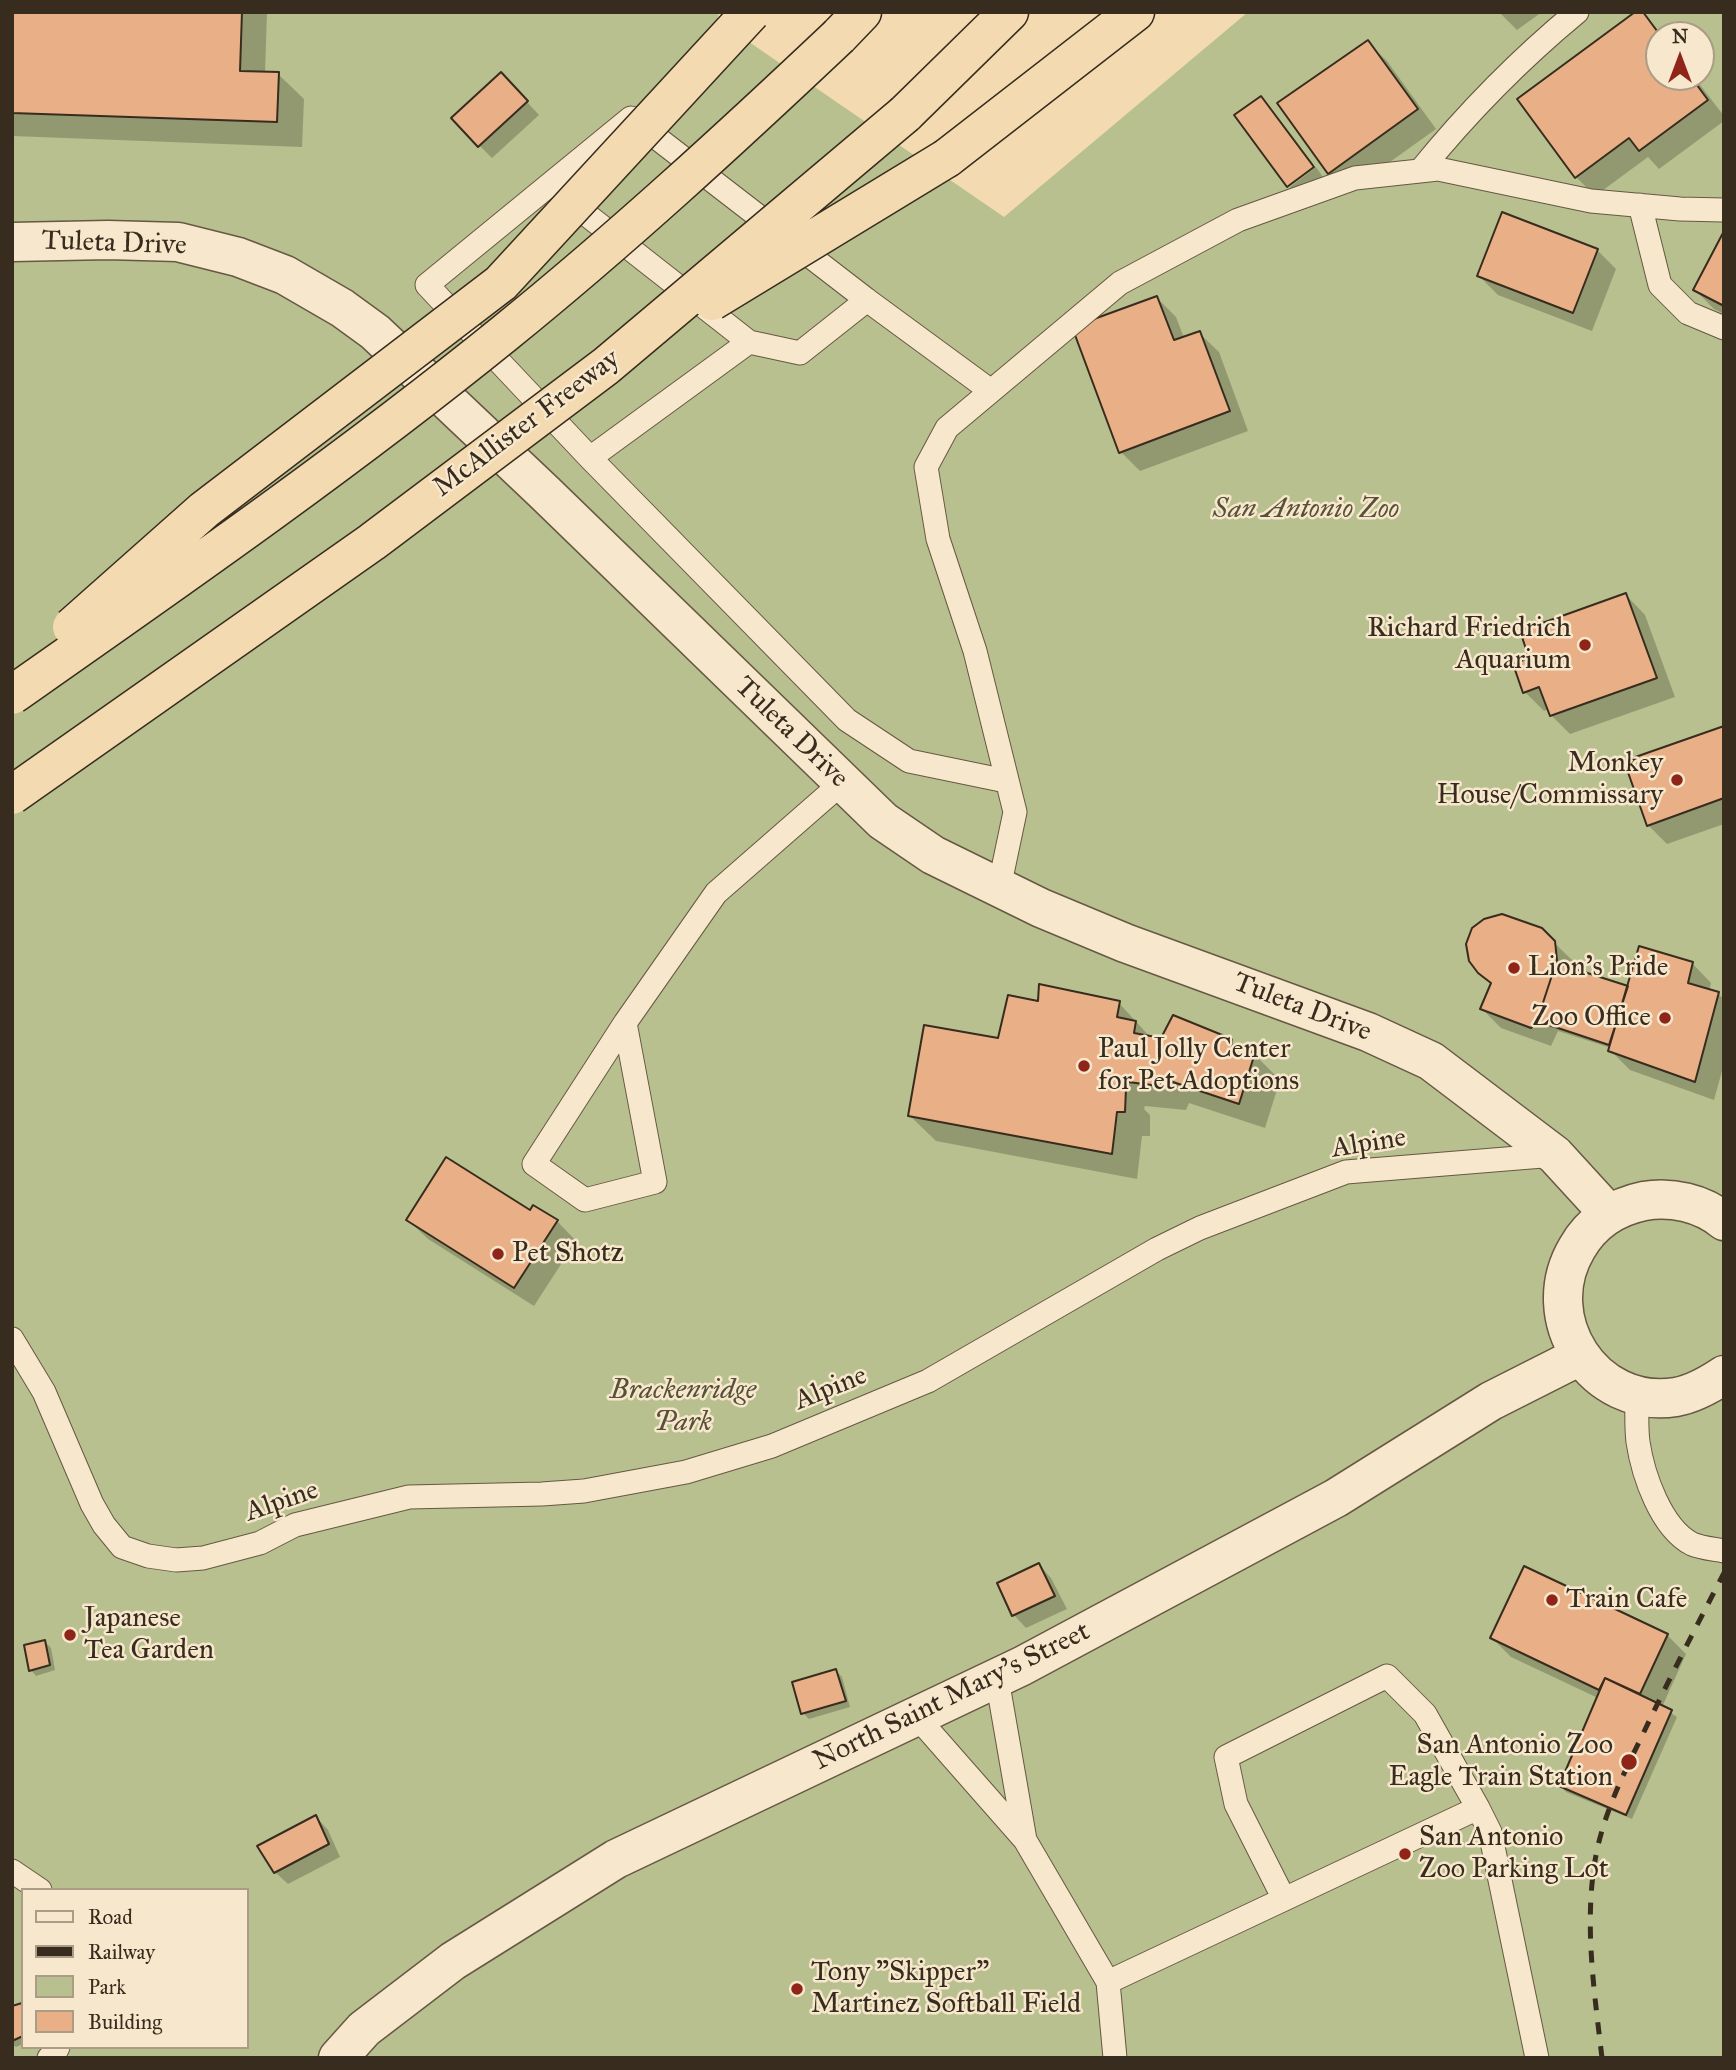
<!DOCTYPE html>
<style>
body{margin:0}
#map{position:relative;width:1736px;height:2070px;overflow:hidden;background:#f3dab1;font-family:"IM FELL Great Primer",serif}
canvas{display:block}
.frame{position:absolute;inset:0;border:14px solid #372c1e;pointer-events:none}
.legend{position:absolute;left:21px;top:1888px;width:228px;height:161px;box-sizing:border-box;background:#f7e7cc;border:2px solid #aa9c86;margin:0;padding:9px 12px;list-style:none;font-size:21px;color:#372c1e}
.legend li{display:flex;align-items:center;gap:14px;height:35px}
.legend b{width:35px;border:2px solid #aa9c86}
.north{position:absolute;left:1645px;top:21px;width:70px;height:70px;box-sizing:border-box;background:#f7e7cc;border:2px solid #aa9c86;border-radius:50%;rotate:0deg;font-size:19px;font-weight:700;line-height:28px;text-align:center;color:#372c1e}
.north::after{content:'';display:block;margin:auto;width:24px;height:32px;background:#8f2418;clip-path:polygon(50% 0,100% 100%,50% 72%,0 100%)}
</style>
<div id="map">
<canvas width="1736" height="2070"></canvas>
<div class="frame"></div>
<ul class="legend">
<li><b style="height:9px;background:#f7e7cc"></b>Road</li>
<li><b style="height:9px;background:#372c1e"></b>Railway</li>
<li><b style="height:19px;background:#b7c08e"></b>Park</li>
<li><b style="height:19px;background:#e9af87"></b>Building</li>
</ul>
<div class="north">N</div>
</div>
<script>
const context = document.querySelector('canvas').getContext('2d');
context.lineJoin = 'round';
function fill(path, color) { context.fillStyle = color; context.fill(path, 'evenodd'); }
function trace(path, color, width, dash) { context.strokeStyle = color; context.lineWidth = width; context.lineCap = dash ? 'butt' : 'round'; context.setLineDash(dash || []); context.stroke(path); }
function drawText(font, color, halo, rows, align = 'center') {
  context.font = font + ' "IM FELL Great Primer",serif'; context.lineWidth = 5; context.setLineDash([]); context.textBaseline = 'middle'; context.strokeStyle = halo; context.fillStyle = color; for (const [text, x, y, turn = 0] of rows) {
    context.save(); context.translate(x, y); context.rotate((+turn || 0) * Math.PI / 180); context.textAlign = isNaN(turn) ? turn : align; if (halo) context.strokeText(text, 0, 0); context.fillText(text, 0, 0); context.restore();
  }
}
const green = new Path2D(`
 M12,12H719L717,20L1004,217L1248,12H1724V2058H12ZM1659,35H1701V77H1659ZM23,1890H247V2047H23Z`);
const shadow = new Path2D(`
 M12,12H267L265,73L278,74L304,99L302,147L12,136Z
 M1499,12H1542L1517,30Z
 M1641,12L1663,35H1659V77H1694L1724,116V121L1659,169L1648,157L1595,196L1576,177Z
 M1367,42L1387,61L1436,129L1348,192L1329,173Z
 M513,87L539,115L492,158L479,145Z
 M1261,98L1273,111L1314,165L1288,185Z
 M1316,167L1325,180L1301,198L1290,187Z
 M1724,235V314L1714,309L1695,290Z
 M1597,250L1616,269L1592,331L1498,295L1479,276Z
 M1157,298L1176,317L1184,338L1199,333L1219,352L1248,431L1140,471L1121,452Z
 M1626,595L1645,615L1675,697L1570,734L1551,715L1549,709L1544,711L1525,692L1531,659Z
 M1724,727V824L1667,844L1648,825Z
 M1541,930L1574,962L1575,971L1629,988L1692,963L1711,983L1709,991L1718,994L1724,999V1064L1714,1100L1630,1070L1610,1050L1611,1048L1558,1031L1551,1046L1501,1028L1482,1009L1492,984L1479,972Z
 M1040,1003H1119L1151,1038L1231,1041L1240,1050L1254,1054L1280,1080L1265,1128L1189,1103L1186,1110L1145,1106L1144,1109L1150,1115V1136H1142L1137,1179L936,1141L910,1116Z
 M408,1220L557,1221L576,1241L534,1306L428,1239Z
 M1039,1565L1051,1578L1067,1609L1026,1628L1014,1615L999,1584Z
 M1667,1635L1686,1654L1662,1707L1677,1717L1632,1819L1566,1792L1561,1786L1598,1698L1511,1657L1492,1638Z
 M45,1642L51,1648L55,1670L36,1676L31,1670Z
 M836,1671L842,1677L850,1707L809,1719L803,1713Z
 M316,1817L328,1830L340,1857L288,1884L275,1872Z
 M23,2005V2044L16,2047L12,2044V2008Z`);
const building = new Path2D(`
 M12,12H242L240,71L279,72L277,122L12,113Z
 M1635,12H1643L1660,35L1659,77H1691L1708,100L1639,151L1629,138L1575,178L1517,99Z
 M1368,40L1418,109L1328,174L1277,103Z
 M501,72L528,101L478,147L451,118Z
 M1261,96L1314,167L1287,187L1234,115Z
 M1502,212L1598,249L1573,313L1477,276Z
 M1724,231V306L1693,290Z
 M1157,296L1174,340L1200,331L1230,411L1119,453L1072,327Z
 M1626,593L1657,678L1550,716L1539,687L1523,693L1513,664L1529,658L1520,631Z
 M1724,726V798L1647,826L1624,761Z
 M1502,914L1542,928L1555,941L1557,960L1537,1021L1531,1028L1480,1009L1491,983L1478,973L1469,961L1466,944L1472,928L1484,919Z
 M1639,946L1693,962L1688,983L1719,992L1695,1082L1608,1051Z
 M1556,963L1628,986L1609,1045L1537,1021Z
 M1039,984L1120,1001L1117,1017L1136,1021L1134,1033L1161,1038L1173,1015L1232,1039V1045L1255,1053L1239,1104L1164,1079L1160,1086L1120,1081L1118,1087L1126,1088L1125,1112H1117L1112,1154L908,1116L924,1025L998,1038L1008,995L1038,1001Z
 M446,1157L530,1210L533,1205L558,1220L514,1288L406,1220Z
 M1039,1563L1055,1596L1012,1616L997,1583Z
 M1524,1566L1668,1634L1640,1694L1605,1678L1599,1690L1490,1638Z
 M45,1640L50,1665L29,1671L24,1645Z
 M836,1669L846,1701L801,1714L792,1682Z
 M1605,1678L1672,1710L1626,1815L1559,1786Z
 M316,1815L329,1844L274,1873L257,1846Z
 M22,2003L23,2036L12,2041V2006Z`);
const service = new Path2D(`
 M1420,171C1467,113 1519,60 1577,12
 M564,197L749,342
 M1640,205L1660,285L1688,313L1724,328
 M991,391L867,300L631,118L427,285L590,458L847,720L909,761L1006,781
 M590,458L749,342L800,353L867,300
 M999,888L1015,812L975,651L938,539L926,467L947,428L1120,283L1238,220L1355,178L1438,169L1591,201L1680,209L1724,210
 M625,1023L655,1182L585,1200L534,1164L625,1023L716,893L843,782
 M12,1339L44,1392L92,1504L104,1525L122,1547L148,1556L176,1560L203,1558L260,1543L295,1525L409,1497L542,1494L584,1491L686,1472L772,1446L928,1381L1157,1249L1200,1228L1346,1172L1555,1155
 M1637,1394C1637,1410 1636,1426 1638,1442C1643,1475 1661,1528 1692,1544C1701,1548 1714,1549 1724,1551
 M997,1679L1025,1840
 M916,1716L1025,1840L1108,1982L1115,2058
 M12,1871L40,1890
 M1284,1899L1236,1804L1226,1757L1387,1676L1425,1714L1478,1808
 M1108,1982L1478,1808L1490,1832L1537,2058
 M49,2058L54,2055L58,2047`);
const tertiary = new Path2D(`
 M12,242L108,240L178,242L238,257L285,275L342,308L375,332L545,493L883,821L933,855L1041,908L1125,943L1368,1032L1431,1061L1555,1155L1609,1214
 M1724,1221C1702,1203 1671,1196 1644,1201C1615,1207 1591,1223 1577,1248C1535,1318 1593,1410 1676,1397C1693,1394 1709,1385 1724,1375
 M338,2058L364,2029L453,1961L616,1859L1022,1666L1336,1498L1491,1401L1580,1356`);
const motorway = new Path2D(`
 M839,36L862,12
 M905,114L1009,12
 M947,158L1135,12`);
const rail = new Path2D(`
 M1602,2058C1594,1989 1583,1918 1597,1850C1606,1809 1624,1773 1642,1736C1668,1681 1696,1627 1724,1573`);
const motorwayBridge = new Path2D(`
 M712,301L947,158
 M72,627L204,510L501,283L751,12
 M12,695C179,578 347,461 505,333C621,239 731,138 839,36
 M12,795L372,542L606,366L905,114`);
const markers = [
 [1585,645,7,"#8f2418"],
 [1677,780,7,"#8f2418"],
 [1514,968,7,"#8f2418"],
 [1665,1018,7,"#8f2418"],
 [1084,1066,7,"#8f2418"],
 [498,1254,7,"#8f2418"],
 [1552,1600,7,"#8f2418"],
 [70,1635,7,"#8f2418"],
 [1629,1762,9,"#8f2418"],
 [1405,1854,7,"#8f2418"],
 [797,1989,7,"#8f2418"]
];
const streetNames = [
 ["Tuleta Drive",114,244,2],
 ["McAllister Freeway",527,424,-37],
 ["Tuleta Drive",791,733,44],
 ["Tuleta Drive",1302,1008,21],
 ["Alpine",1369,1144,-9],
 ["Alpine",831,1389,-22],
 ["Alpine",282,1502,-19],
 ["North Saint Mary's Street",952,1697,-26]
];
const parkNames = [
 ["San Antonio Zoo",1306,510],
 ["Brackenridge",683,1391],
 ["Park",683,1423]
];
const poiNames = [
 ["Richard Friedrich",1571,629,"right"],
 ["Aquarium",1571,661,"right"],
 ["Monkey",1663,764,"right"],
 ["House/Commissary",1663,796,"right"],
 ["Lion's Pride",1528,968],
 ["Zoo Office",1651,1018,"right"],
 ["Paul Jolly Center",1098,1050],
 ["for Pet Adoptions",1098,1082],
 ["Pet Shotz",512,1254],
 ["Train Cafe",1566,1600],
 ["Japanese",84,1619],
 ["Tea Garden",84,1651],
 ["San Antonio Zoo",1613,1746,"right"],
 ["Eagle Train Station",1613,1778,"right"],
 ["San Antonio",1419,1838],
 ["Zoo Parking Lot",1419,1870],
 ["Tony \"Skipper\"",811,1973],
 ["Martinez Softball Field",811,2005]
];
fill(green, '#b7c08e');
fill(shadow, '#0003');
fill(building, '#e9af87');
trace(building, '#372c1e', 2);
trace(service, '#665843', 25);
trace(tertiary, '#665843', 41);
trace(motorway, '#372c1e', 41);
trace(service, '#f7e7cc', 23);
trace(tertiary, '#f7e7cc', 38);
trace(motorway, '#f3dab1', 38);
trace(rail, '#372c1e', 5, [12, 12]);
trace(motorwayBridge, '#372c1e', 41, []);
trace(motorwayBridge, '#f3dab1', 38);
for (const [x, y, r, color] of markers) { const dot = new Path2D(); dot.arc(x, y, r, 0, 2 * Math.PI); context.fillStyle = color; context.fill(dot); trace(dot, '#f7e7cc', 2.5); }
drawText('28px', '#372c1e', '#f7e7cc', streetNames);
drawText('italic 28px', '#57513a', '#f7e7cc', parkNames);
drawText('28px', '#372c1e', '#f7e7cc', poiNames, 'left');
</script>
